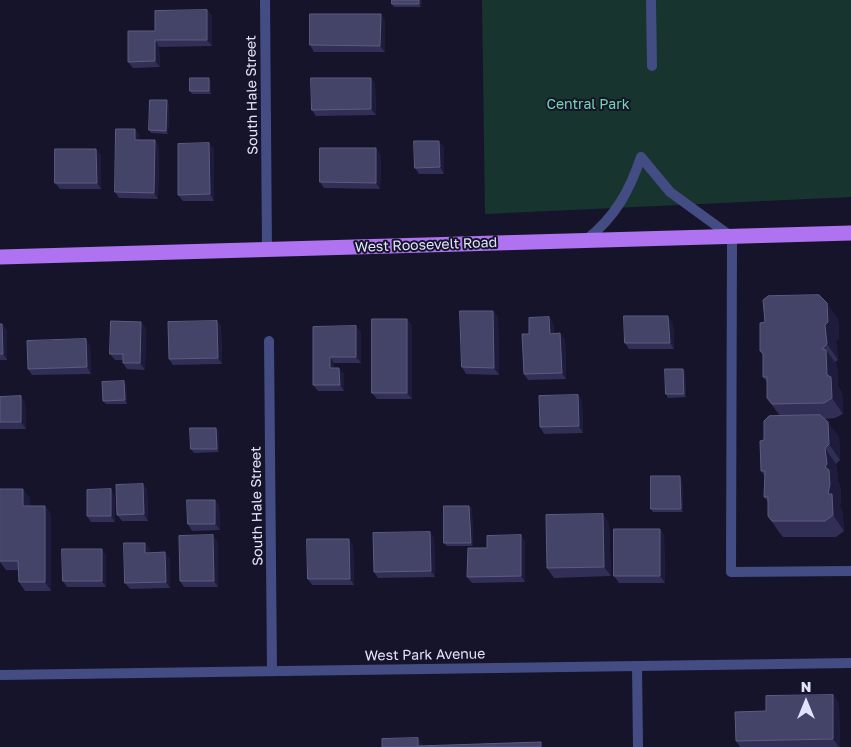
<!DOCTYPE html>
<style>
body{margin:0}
#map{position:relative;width:851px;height:747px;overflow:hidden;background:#15142a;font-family:"Golos Text",sans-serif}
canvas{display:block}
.north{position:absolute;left:781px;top:677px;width:50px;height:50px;-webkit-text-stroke:4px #15142a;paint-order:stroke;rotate:0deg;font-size:14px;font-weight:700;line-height:20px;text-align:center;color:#e1e2fc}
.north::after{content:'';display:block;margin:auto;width:18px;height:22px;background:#e1e2fc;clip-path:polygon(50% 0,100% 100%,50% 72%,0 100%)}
</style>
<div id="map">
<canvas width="851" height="747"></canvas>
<div class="north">N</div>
</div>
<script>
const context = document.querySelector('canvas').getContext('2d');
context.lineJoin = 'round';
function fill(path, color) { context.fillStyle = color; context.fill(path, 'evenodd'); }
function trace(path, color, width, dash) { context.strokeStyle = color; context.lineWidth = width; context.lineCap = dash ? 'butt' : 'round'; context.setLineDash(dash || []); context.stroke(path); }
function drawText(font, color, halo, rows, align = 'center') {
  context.font = font + ' "Golos Text",sans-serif'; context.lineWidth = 4; context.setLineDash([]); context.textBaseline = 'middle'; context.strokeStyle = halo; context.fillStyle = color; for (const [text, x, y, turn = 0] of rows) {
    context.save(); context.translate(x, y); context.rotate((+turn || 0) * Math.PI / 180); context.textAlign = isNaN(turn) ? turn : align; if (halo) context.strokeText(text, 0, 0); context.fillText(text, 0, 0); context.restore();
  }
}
const green = new Path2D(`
 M482,0H851V197L485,214Z`);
const lane = new Path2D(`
 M651,0L652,66
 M641,157L670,192L732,237L731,572L851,571
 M586,240C615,217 629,192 641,157
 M637,666L638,747`);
const street = new Path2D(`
 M265,0L267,250
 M269,341L272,671
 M0,675L851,663`);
const primary = new Path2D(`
 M0,257L851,233`);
const wall = new Path2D(`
 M392,0H422L421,7H394L392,4Z
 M207,10L212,16V46L159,47L160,67L133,68L128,62L155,31Z
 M381,14L385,21V52H314L310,45Z
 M371,78L375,84L376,115L316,116L312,110Z
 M211,82V94H192L190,91Z
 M169,104L168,134L151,133L149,130Z
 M135,129L139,135V140H155L159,147L158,199L119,198L115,192Z
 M209,143L214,150V201H183L178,195Z
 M444,147V174H419L415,168Z
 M96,149L101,155V189H60L55,183Z
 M381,155L380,189L324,188L320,182Z
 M493,311L498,317L499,375L466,374L462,367Z
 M549,317L553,323L554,333L565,339L566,379L528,380L524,374L529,334Z
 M407,319L412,326V399H377L372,393Z
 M838,319L839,338L836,341L838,360L835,362L837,365L838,387L842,392L843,414L835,418L824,419L839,437L840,460L836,464L838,479L837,480L840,485L841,500L840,506L842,509L844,531L836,537H783L779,532L768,516V502L764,497L765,477L761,471L764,440L780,416L767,398V382L763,377V355L760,351L765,322Z
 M217,321L221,327L222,364L173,365L169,359Z
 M673,323L674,349H629L625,343Z
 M0,324H2L7,331V360H0Z
 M313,327L361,332V363H334V368L344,374V391H318L313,385Z
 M146,328L145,370L127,369L123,363V360H115L110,354Z
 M90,345L91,374L32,375L28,369Z
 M683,369L685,372L686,397L668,398L666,394Z
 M126,384L127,404H106L103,401Z
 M578,395L582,402L583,433L544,434L540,427Z
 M21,396L25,403L26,429H0V397Z
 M219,431V452L194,453L191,449Z
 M682,479L683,512H653L651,509Z
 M143,484L147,490L148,521H122L117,515Z
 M0,489L30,498V506H45L51,515V591H25L19,582L18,570H6L0,562Z
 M115,496V522H91L87,516Z
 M215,500L219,506L220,530L192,531L188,524Z
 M469,506L472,509L473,546H447L444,543Z
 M609,523L611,576L554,578L547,568Z
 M660,529L664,535L665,583H619L614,576Z
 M430,532L434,539L435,577L378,578L374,572Z
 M525,541V582L472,583L467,577L487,548Z
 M218,542V587H184L180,581Z
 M353,545L354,585H312L308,579Z
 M150,549V553L170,559V588L130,589L125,583Z
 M106,555V587H67L63,581Z
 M833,695L839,704L840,747H740L736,741L766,711Z`);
const shadedWall = new Path2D(`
 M419,0H422L421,7L419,4Z
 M207,10L212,16V46L207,40Z
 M381,14L385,21V52L380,46Z
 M155,40L159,47L160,67L155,61Z
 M209,78L211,82V94L209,91Z
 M371,78L375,84L376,115L371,109Z
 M167,100L169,104L168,134L166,131Z
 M135,129L139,135V146L135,140Z
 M155,140L159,147L158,199L154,193Z
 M439,141L444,147V174L440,167Z
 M209,143L214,150V201L210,194Z
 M376,148L381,155L380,189L376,183Z
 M96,149L101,155V189L97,183Z
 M827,303L838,319L839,338L836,341L838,360L827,344L825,325Z
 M493,311L498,317L499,375L494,368Z
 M668,316L673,323L674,349L670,343Z
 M549,317L553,323L554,340L550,334Z
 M407,319L412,326V399L407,393Z
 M217,321L221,327L222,364L218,358Z
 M141,322L146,328L145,370L140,363Z
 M2,324L7,331V360L3,354Z
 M356,326L361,332V363L356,357Z
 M560,333L565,339L566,379L562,373Z
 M86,339L90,345L91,374L87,367Z
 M826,350L837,365L838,387L842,392L843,414L832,398L827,375Z
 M330,357L334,363V374L330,368Z
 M339,368L344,374V391L340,385Z
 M683,369L685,372L686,397L684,394Z
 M124,381L126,384L127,404L125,400Z
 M578,395L582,402L583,433L579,426Z
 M21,396L25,403L26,429L21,422Z
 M828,422L839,437L840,460L829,444Z
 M216,428L219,431V452L217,449Z
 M825,448L836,464L838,479L837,480L840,485L841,500L840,506L842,509L844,531L833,515L828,494L825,467Z
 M680,476L682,479L683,512L681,509Z
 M143,484L147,490L148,521L144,514Z
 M23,489L30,498V515L23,506Z
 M111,489L115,496V522L111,516Z
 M215,500L219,506L220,530L215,524Z
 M45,506L51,515V591L45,582Z
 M469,506L472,509L473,546L471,543Z
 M603,514L609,523L611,576L604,567Z
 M660,529L664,535L665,583L660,576Z
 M430,532L434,539L435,577L431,571Z
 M213,535L218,542V587L214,581Z
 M521,535L525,541V582L521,576Z
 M349,539L353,545L354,585L350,579Z
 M145,543L150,549V559L145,553Z
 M102,549L106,555V587L102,581Z
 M165,552L170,559V588L166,582Z
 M833,695L839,704L840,747H839L833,739Z
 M418,738L424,747L418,746Z`);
const building = new Path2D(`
 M392,0H419V4H392Z
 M207,10V40H155V61L128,62V31H155V11Z
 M310,14H381L380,46L310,45Z
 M190,78H209V91H190Z
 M311,78H371V109L312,110Z
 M150,100H167L166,131L149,130Z
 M116,129H135V140H155L154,193L115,192Z
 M414,141H439L440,167L415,168Z
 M209,143L210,194L178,195V144Z
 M320,148H376V183L320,182Z
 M55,149H96L97,183H55Z
 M819,295L827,303L828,322L825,325L827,344L822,349L826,350L827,375L831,377L832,398L824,403L772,404L767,398V377H763V353L760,351V323L765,322L763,300L768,296Z
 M460,311H493L494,368L462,367Z
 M624,316H668L670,343H625Z
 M549,317L550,334L560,333L562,373L524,374L522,334H529V318Z
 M372,319H407V393H372Z
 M111,321L141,322L140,363H123V354H110Z
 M217,321L218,358L169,359L168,322Z
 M0,324H2L3,354H0Z
 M356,326V357H330V368H339L340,385H313V327Z
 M86,339L87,367L28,369L27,341Z
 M665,369H683L684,394H666Z
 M124,381L125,400L103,401L102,382Z
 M578,395L579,426L540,427L539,396Z
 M21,396V422H0V397Z
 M820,415L828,422L829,444L825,448L827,464L825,467L829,470L830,484L828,494H832L833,515L825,521H772L768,516V497H764L765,471H761L760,441L764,440V421L769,416Z
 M190,428H216L217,449H191Z
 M651,476H680L681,509H651Z
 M143,484L144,514L117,515L116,485Z
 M0,489H23V506H45V582H19L18,561H0Z
 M111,489V516H87V490Z
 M187,500H215V524H188Z
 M444,506H469L471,543H444Z
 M603,514L604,567L547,568L546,515Z
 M614,529H660V576H614Z
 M430,532L431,571L374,572L373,533Z
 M213,535L214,581H180L179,536Z
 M521,535V576L467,577L468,548H487V536Z
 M307,539H349L350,579H308Z
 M124,543H145V553L165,552L166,582L125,583Z
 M62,549H102V581H63Z
 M833,695V739L736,741L735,712L766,711V696Z
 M418,738V746L541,742V747H382V739Z`);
const streetNames = [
 ["South Hale Street",252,95,-91],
 ["West Roosevelt Road",426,245,-2],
 ["South Hale Street",257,506,-91],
 ["West Park Avenue",425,655,-1]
];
const parkNames = [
 ["Central Park",588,105]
];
fill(green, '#18342f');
trace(lane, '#444c84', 10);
trace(street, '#444c84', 10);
trace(primary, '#af73f1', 15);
fill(wall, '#312f56');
fill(shadedWall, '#1e1c3d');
fill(building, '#444368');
trace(building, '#5d5c7f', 1);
drawText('14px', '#e1e2fc', '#15142a', streetNames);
drawText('14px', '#73d6ae', '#15142a', parkNames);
</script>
